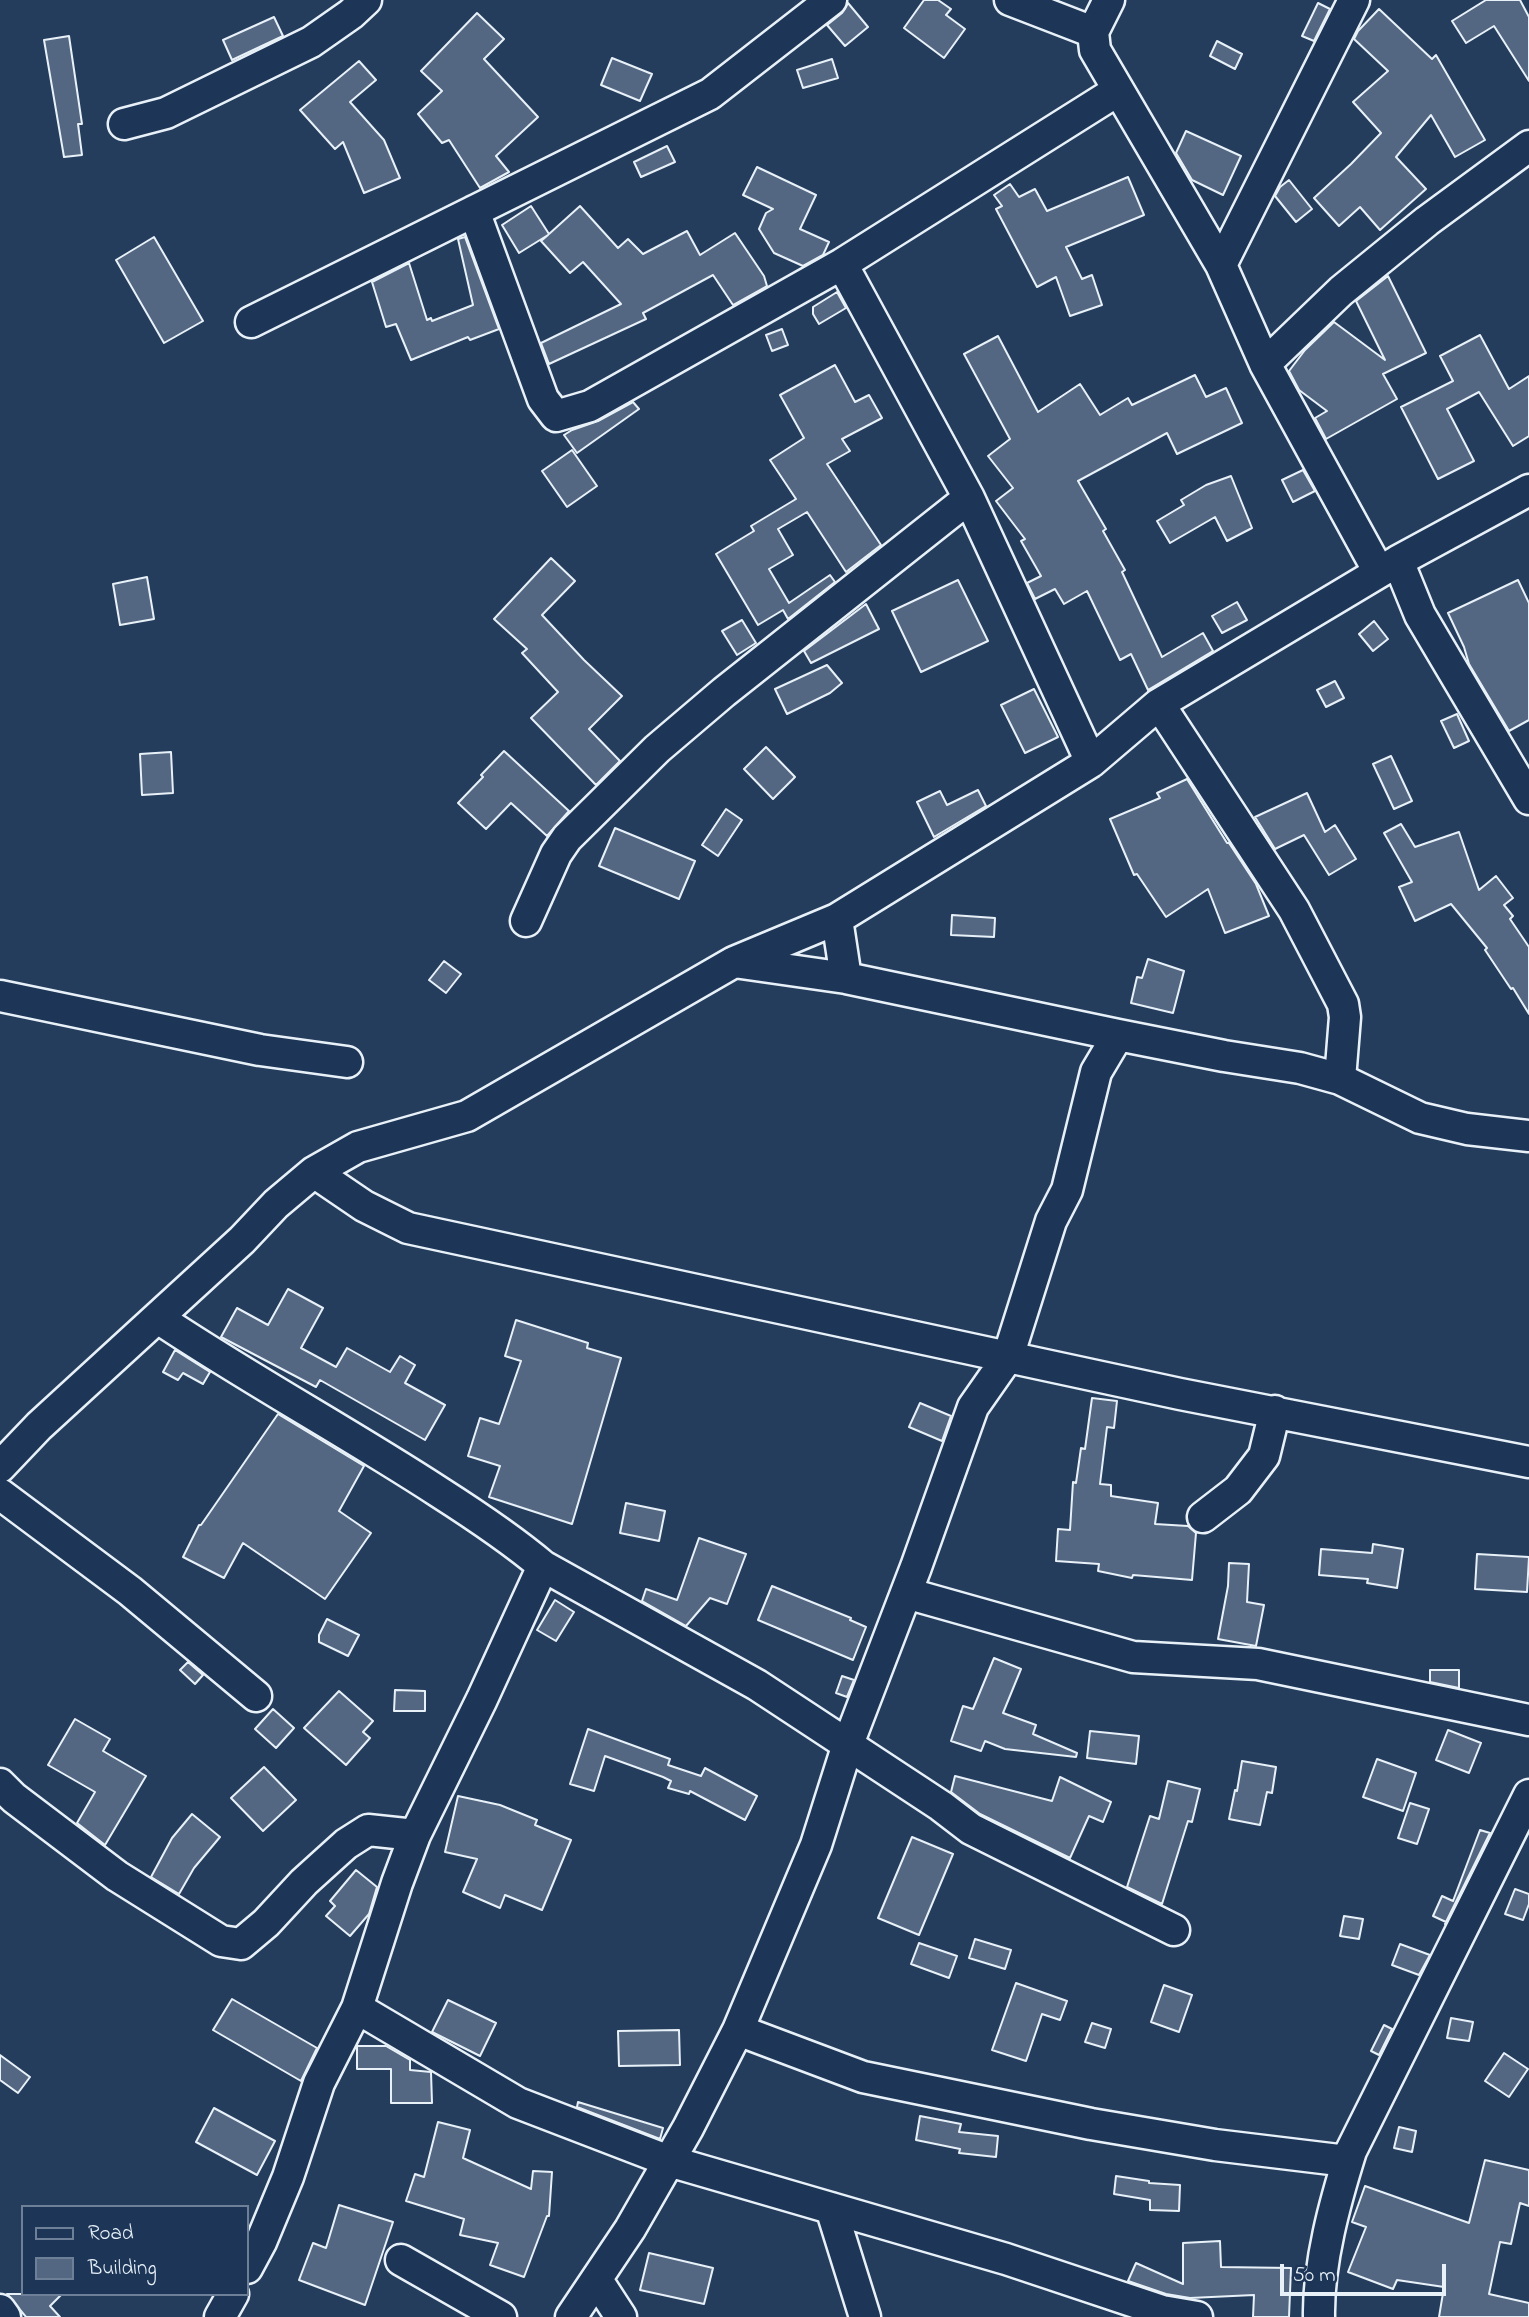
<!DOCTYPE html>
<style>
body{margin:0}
#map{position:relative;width:1529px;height:2317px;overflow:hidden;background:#253d5d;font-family:"Indie Flower",sans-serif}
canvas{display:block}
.legend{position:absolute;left:21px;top:2205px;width:228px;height:91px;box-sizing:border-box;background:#1d3557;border:2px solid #6e8097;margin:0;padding:9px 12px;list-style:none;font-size:21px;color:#e8f1f8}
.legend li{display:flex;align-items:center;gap:14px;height:35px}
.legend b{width:35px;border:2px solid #6e8097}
.scale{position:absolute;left:1280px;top:2264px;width:166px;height:32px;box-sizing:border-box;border:4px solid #e8f1f8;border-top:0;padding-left:9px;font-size:21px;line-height:24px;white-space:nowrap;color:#e8f1f8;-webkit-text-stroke:5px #1d3557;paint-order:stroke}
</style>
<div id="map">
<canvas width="1529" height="2317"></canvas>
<ul class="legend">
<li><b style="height:9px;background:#1d3557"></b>Road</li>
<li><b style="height:19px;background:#536782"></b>Building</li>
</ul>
<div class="scale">50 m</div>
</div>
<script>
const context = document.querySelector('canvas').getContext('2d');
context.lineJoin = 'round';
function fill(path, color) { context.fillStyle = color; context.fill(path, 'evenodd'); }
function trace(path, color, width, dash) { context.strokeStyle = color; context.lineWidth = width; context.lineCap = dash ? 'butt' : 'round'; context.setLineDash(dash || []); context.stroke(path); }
const building = new Path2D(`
 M924,0H938L951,9L946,15L965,29L944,58L904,28Z
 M1486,0H1520L1529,17V81L1494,26L1466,43L1452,21Z
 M848,3L868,27L845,46L827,25L842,13Z
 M1318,3L1330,9L1314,41L1302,36Z
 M1379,9L1432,59L1436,55L1485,140L1455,157L1431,115L1396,157L1426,189L1380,230L1360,207L1339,226L1314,198L1351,164L1381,133L1353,102L1388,71L1354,39L1358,31Z
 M477,13L504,39L484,59L538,117L496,156L509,172L480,188L449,140L442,143L418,114L442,91L421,71Z
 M274,17L283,36L232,60L223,40Z
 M69,36L82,124H78L82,155L64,157L44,40Z
 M1217,41L1242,54L1235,69L1210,56Z
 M612,58L652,74L640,101L601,85Z
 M832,59L838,78L803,88L797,70Z
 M359,61L376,80L350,102L384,140L400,178L364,193L343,142L335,149L300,110Z
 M1186,131L1241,156L1223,195L1192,180L1176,153Z
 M667,146L675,162L641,177L634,162Z
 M757,167L816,195L800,229L829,242L823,255L803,266L774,253L759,229L766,213L773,209L743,195Z
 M1128,177L1144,215L1066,247L1082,279L1092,275L1102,305L1070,316L1056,277L1037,287L996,209L1002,206L994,195L1010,184L1019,197L1035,189L1047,211Z
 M1289,180L1312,209L1296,222L1275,196L1280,187Z
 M531,206L549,234L580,206L618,248L628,239L643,254L687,231L700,255L735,233L764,276L767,286L733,305L713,275L643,313L646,319L549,364L541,343L621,304L583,262L570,273L541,241L548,235L519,253L502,225Z
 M154,237L203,321L164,343L116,260Z
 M465,237L499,329L470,340L468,337L411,360L396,324L386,327L372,282L409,263L427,320L431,318L432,321L473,305L458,239Z
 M1388,276L1426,353L1383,374L1397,399L1326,439L1315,418L1327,411L1299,390L1289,371L1305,350L1334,322L1385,360L1356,301Z
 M837,292L846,308L819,324L813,314V307Z
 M782,329L788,345L772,351L766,335Z
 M1480,335L1509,389L1529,376V436L1513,446L1479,392L1447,409L1474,461L1438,479L1401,407L1453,381L1440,356Z
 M998,336L1038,412L1080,384L1100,415L1128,398L1132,405L1195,375L1206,397L1226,388L1242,423L1177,454L1167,433L1078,481L1106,529L1103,531L1125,570L1122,572L1162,657L1203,633L1213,651L1148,690L1131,654L1120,660L1087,591L1064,604L1055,589L1035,599L1027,583L1041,576L1021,541L1025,539L996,501L1013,488L988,456L1010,439L964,354Z
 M835,365L855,402L869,395L882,418L842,439L850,451L827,464L881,545L846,572L807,512L778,529L793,555L769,569L789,603L830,575L835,582L788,619L783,610L758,625L716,554L754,531L751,526L796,499L770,460L804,438L780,395Z
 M633,402L639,409L577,453L564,435L572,430L598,421Z
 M572,450L597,486L567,507L542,471Z
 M1303,470L1315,491L1293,502L1282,480Z
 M1231,476L1252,528L1227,541L1215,517L1170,543L1157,521L1184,505L1181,500L1206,485Z
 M551,558L575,581L542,615L584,660L622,696L589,729L620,761L596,785L531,718L558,692L522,653L527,649L494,619Z
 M147,577L154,619L120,625L113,584Z
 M958,580L988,641L921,672L892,611Z
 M1518,580L1529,603V720L1509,731L1469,664L1464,647L1448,613Z
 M1237,602L1247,620L1222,633L1212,616Z
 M866,604L879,629L811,663L804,651Z
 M742,620L756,643L737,655L722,631Z
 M1374,621L1388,639L1373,651L1359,634Z
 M827,665L842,683L830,693L787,714L775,689Z
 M1335,681L1344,698L1326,707L1317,690Z
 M1034,689L1058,737L1025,753L1001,705Z
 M1457,714L1469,741L1454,748L1441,721Z
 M766,747L795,777L773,799L744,769Z
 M504,751L569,811L547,836L511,803L486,829L458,803L483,777L481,775Z
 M171,752L173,793L142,795L140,754Z
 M1391,756L1412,801L1394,809L1373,764Z
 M1187,779L1227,843H1229L1256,884L1269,916L1225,933L1208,889L1166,917L1137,874L1134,875L1110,819L1160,798L1157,793Z
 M978,790L986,806L934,837L917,802L940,791L947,805Z
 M1307,793L1325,832L1335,825L1356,859L1329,875L1304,835L1275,849L1255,817Z
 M726,809L742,820L718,856L702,845Z
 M1401,824L1415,847L1459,832L1479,890L1496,876L1513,898L1504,905L1513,916L1510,919L1529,947V1014L1513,988L1511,989L1485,950L1487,948L1451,904L1415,921L1399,887L1412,882L1384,833Z
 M615,828L695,861L679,899L599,866Z
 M952,915L995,918L994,937L951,935Z
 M1148,959L1184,971L1173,1013L1131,1003L1137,977L1142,978Z
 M444,961L461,974L446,993L429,980Z
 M288,1289L323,1308L301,1348L336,1367L347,1348L390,1372L400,1356L415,1365L405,1383L445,1405L425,1440L320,1380L316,1387L221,1337L237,1308L268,1325Z
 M516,1320L588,1343L587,1348L621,1358L572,1524L489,1497L500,1466L468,1456L480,1418L499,1424L521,1361L505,1356Z
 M175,1350L210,1372L203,1384L183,1373L178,1380L163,1372Z
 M1092,1398L1117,1401L1114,1428L1107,1427L1100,1484L1111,1485V1496L1158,1503L1155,1524L1188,1526L1196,1533L1192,1580L1133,1575L1132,1578L1098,1571L1099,1564L1056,1561L1058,1529L1070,1530L1073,1482L1076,1483L1081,1448L1085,1449Z
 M920,1403L951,1416L942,1441L909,1427Z
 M278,1414L364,1466L339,1511L371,1533L325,1599L243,1543L224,1578L183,1557L199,1525H201Z
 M626,1503L665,1511L659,1541L620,1533Z
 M699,1538L746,1554L727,1604L710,1598L686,1626L642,1601L646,1589L677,1600Z
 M1373,1544L1403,1549L1397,1588L1367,1583L1368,1579L1319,1575L1321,1549L1372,1553Z
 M1477,1554L1529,1557L1527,1592L1475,1589Z
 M1229,1563L1249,1564L1247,1602L1264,1605L1256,1646L1218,1639L1228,1586Z
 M772,1586L851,1618L850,1620L866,1627L853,1660L758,1620Z
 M555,1600L574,1612L556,1641L537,1630Z
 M327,1619L359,1635L348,1656L319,1642V1635Z
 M994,1658L1021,1669L1003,1713L1036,1725L1033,1734L1077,1753L1076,1757L1005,1749L985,1741L981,1751L951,1741L963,1706L973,1709Z
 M188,1662L203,1675L195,1684L180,1670Z
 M1430,1670H1459V1688L1430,1682Z
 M842,1676L854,1680L847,1697L836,1693Z
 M395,1690L425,1691V1711H394Z
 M339,1691L373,1721L363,1732L370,1738L346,1765L304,1728Z
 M273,1709L294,1728L276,1748L255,1729Z
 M75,1719L110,1739L103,1751L146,1776L105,1845L77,1823L95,1792L48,1765Z
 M588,1729L670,1759L668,1765L701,1776L705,1768L757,1796L745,1820L690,1791L689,1794L668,1788L671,1781L663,1777L605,1756L594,1791L570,1784Z
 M1448,1730L1481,1743L1469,1773L1436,1760Z
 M1090,1731L1139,1736L1136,1764L1087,1758Z
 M1377,1759L1416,1773L1403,1811L1363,1797Z
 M1242,1761L1276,1767L1272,1793L1267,1792L1260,1825L1229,1819L1235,1790L1237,1791Z
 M264,1767L296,1800L263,1831L231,1798Z
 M955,1776L1052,1801L1060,1777L1111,1802L1103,1822L1089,1816L1070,1858L980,1814L951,1792Z
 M1168,1781L1200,1789L1192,1822L1188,1821L1162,1904L1127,1887L1150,1816L1159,1819Z
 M458,1796L500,1805L537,1820L535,1825L571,1840L542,1910L505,1895L500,1908L463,1892L477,1859L445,1852Z
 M1410,1803L1429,1809L1417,1844L1398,1838Z
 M192,1814L220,1837L194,1868L179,1894L151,1877L172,1838Z
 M1480,1830L1490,1833L1445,1924L1446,1922L1433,1916L1442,1896L1453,1901Z
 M912,1837L953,1854L919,1935L878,1918Z
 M356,1870L377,1887L369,1914L350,1936L326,1916L335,1906L330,1901Z
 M1515,1889L1529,1894V1904L1523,1920L1505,1914Z
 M1344,1916L1363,1919L1359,1939L1340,1936Z
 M975,1939L1011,1950L1005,1969L969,1958Z
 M919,1943L957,1956L949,1978L911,1964Z
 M1400,1944L1430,1955L1419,1975L1392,1965Z
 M1016,1983L1067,2001L1060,2020L1042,2014L1026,2061L992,2050Z
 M1164,1985L1192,1995L1179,2032L1151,2022Z
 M232,1999L317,2048L301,2081L213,2030Z
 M448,2000L496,2023L480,2056L432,2032Z
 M1451,2018L1473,2022L1469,2041L1447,2038Z
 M1092,2023L1111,2029L1105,2048L1085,2042Z
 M1384,2025L1392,2029L1379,2055L1371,2051Z
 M679,2030L680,2065L619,2066L618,2031Z
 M357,2046H386L410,2060V2070L431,2072L432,2103H391V2069H357Z
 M1504,2053L1528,2069L1509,2097L1485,2081Z
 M0,2055L30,2077L18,2093L0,2080Z
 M578,2102L663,2128L660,2139L577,2107Z
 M214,2108L275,2141L257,2175L196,2142Z
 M920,2116L961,2124L959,2132L998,2136L996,2157L959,2153L960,2149L916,2140Z
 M438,2122L470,2130L463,2158L531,2189L533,2171L552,2172L549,2216H547L524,2277L490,2265L498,2243L460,2235L464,2219L406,2201L415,2174L424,2177Z
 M1399,2127L1416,2131L1412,2152L1394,2148Z
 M1485,2160L1529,2170V2206L1520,2203L1511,2244L1500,2242L1489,2294L1529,2303V2317H1439L1444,2287L1397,2280L1393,2289L1348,2272L1366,2227L1352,2222L1365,2186L1469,2223Z
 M1116,2176L1149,2181V2183L1180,2185L1179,2211L1150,2210V2200L1114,2194Z
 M339,2205L393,2222L365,2305L299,2280L313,2243L326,2248Z
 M1220,2241L1221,2267L1291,2268L1289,2317H1253L1254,2295L1190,2298L1166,2294L1128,2281L1136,2263L1183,2284V2243Z
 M649,2253L713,2268L704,2304L640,2290Z
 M7,2294H62L50,2306L60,2317H26Z`);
const minor = new Path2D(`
 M1010,0L1093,32L1095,50L1221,265L1265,364L1379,572
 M1093,32L1109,0
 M124,124L166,113L311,42L351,14L366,0
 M474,211L543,399L556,416L590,406L842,264L1117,91
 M842,264L969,498L1091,762
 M1221,265L1354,0
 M251,322L710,94L831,0
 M1265,364L1341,291L1427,221L1529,146
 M1398,561L1420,615L1529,799
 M1159,704L1294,910L1343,1004L1345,1017L1340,1079
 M837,919L846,978
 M526,921L556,854L567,838L657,749L724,692L969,498
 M734,962L846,978L1118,1035L1224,1056L1300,1068L1340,1079L1420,1118L1467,1129L1529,1136
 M0,996L260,1050L347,1062
 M314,1172L364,1206L408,1228L1180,1394L1529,1462
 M158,1318C249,1379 347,1432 439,1492C475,1515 510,1538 543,1566L757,1685L941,1806L971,1829L1174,1930
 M0,1467L39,1426L242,1240L276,1204L314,1172L358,1147L467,1116L734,962L837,919L1091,762L1159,704L1398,561L1529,490
 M0,1494L130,1591L256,1696
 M1203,1517L1238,1490L1264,1456L1275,1411
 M906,1593L1133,1657L1258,1664L1529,1720
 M0,1784L14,1798L117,1876L221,1941L241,1944L266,1923L304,1882L346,1844L368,1830L415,1835
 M357,2008L518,2103L669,2161L1006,2259L1162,2311L1197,2317
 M738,2030L863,2077L1091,2124L1215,2145L1347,2161
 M831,2208L865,2317
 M401,2260L501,2317
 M247,2268L261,2242L288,2177L319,2083L357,2008L397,1883L415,1835L482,1699L543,1566
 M597,2280L621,2317
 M0,2310L5,2317
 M220,2317L233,2294
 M571,2317L630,2229L688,2128L738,2030L816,1845L848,1744L916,1567L973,1407L1008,1357L1051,1221L1067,1190L1096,1072L1118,1035
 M1319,2317C1318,2263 1335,2202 1351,2151L1529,1795`);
fill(building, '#536782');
trace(building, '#e8f1f8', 2);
trace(minor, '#e8f1f8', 35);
trace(minor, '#1d3557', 30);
</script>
